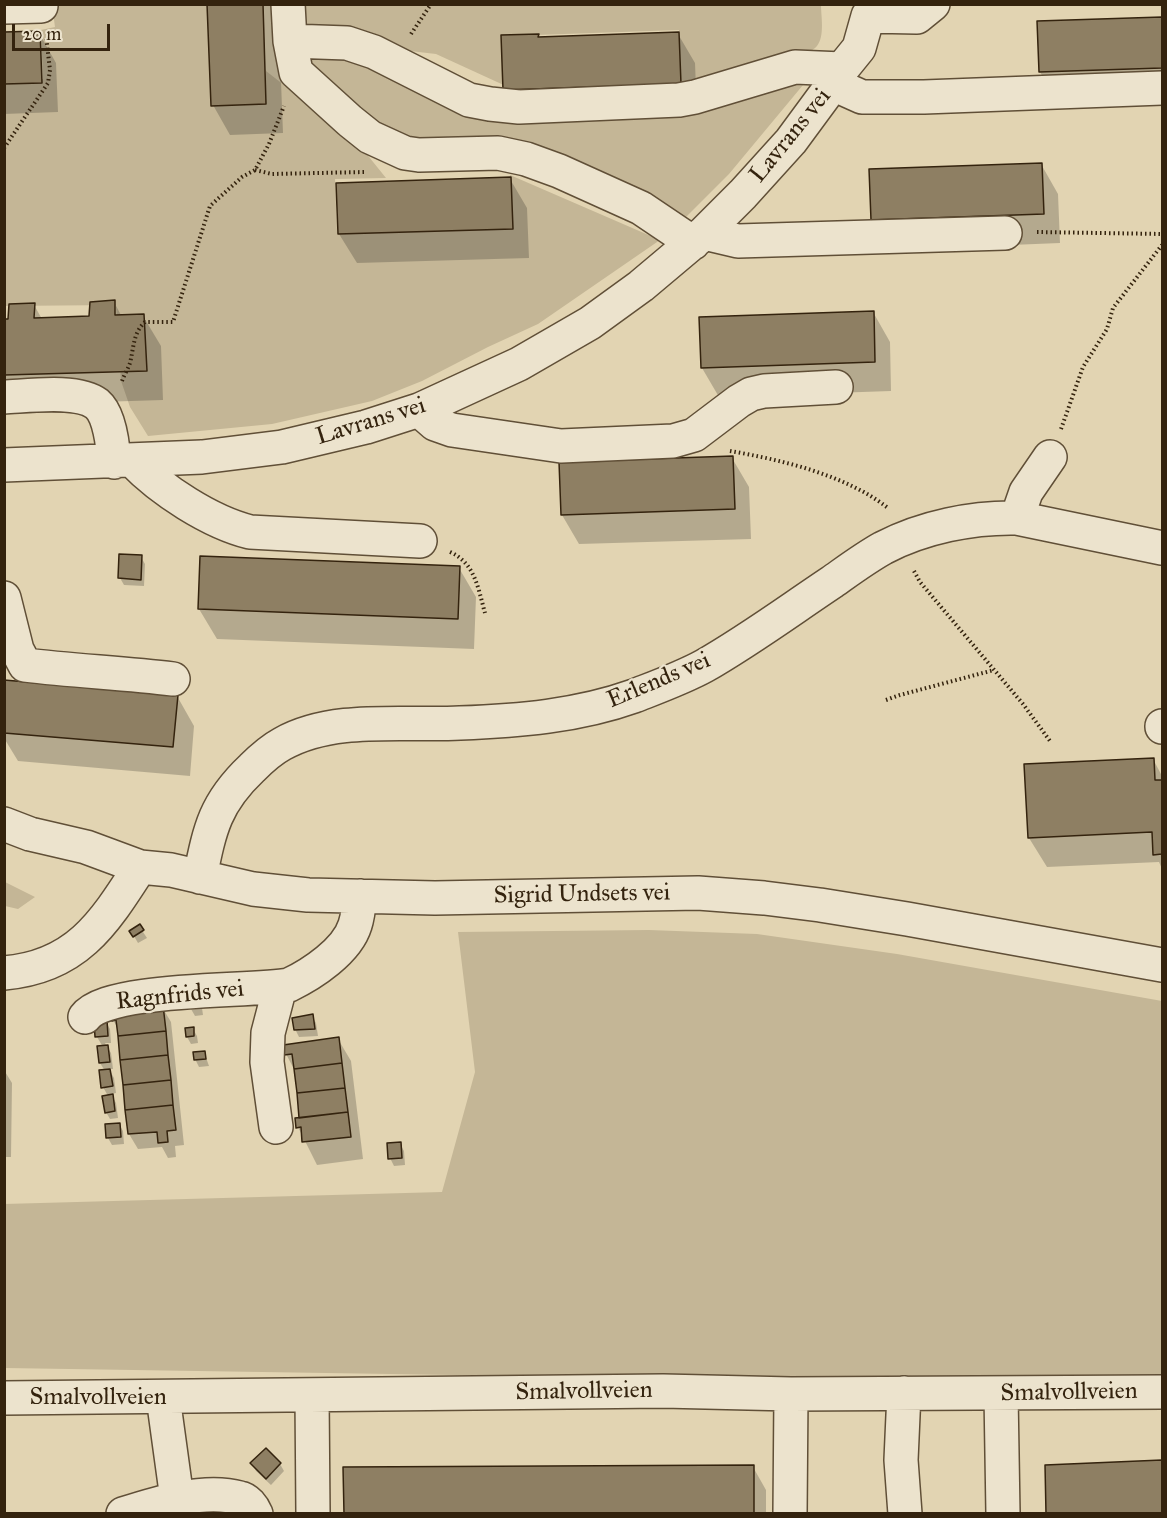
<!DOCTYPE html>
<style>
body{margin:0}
#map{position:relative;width:1167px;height:1518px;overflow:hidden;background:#e2d4b2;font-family:"IM FELL Great Primer",serif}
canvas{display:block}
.frame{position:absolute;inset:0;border:6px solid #34230e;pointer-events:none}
.scale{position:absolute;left:12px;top:24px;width:98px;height:27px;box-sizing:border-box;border:3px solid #34230e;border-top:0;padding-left:8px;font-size:18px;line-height:21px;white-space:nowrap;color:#34230e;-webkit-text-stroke:4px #ece3cd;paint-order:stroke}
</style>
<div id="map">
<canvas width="1167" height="1518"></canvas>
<div class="frame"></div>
<div class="scale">20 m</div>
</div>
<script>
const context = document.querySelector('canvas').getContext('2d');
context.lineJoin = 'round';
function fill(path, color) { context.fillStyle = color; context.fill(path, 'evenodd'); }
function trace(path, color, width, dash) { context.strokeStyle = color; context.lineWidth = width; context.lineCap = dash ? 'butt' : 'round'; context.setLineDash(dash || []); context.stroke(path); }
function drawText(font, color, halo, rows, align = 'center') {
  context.font = font + ' "IM FELL Great Primer",serif'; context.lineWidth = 4.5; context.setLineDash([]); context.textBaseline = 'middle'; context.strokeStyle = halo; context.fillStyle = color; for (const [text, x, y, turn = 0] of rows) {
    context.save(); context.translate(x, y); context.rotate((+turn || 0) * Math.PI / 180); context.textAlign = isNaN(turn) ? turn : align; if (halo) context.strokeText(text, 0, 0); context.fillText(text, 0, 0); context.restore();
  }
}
const green = new Path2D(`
 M52,5H208L212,104L266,103V71L357,142L386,178L335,179L337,232L511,228L510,175L660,240L538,324L488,347L422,381L372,401L272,424L148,436L130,407L121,381L116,305L5,306L4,81L43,79L41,30L55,27Z
 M299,5H821C821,16 825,36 817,46C798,67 711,77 681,81L679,30L507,36L508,87L436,54L393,49L299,33Z
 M315,47L447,96L800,81L803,85L729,174L683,220L554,159L393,141L311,75L306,50Z
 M5,882L35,897L18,909L5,906Z
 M649,930L757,934L897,954L1162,1001V1386L5,1368L4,1204L442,1192L475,1072L458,932Z`);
const shadow = new Path2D(`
 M209,4H278L283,133L230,135L213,105Z
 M1162,18V98L1057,101L1040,72L1039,23Z
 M39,33L56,63L58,112L4,114V34Z
 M678,34L695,63L697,113L505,89L538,35L540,39Z
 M1041,164L1058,194L1060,243L889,250L872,220Z
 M510,179L527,208L529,258L357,263L339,234Z
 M114,302L122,317L143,316L161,346L163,400L4,405V321H10L34,305L42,319L91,317Z
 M873,312L890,342L891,391L719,397L702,368Z
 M732,458L749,487L751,539L579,544L562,515Z
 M141,557L145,564L144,586L124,585L120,578Z
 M201,558L459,568L476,597L474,649L217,639L199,609Z
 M4,686L177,696L194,726L190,776L18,761L4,738Z
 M1153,759L1162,776V869L1159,862L1047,867L1029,838Z
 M139,926L147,938L138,943L131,931Z
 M198,1000L202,1008L203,1015L195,1016L191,1009V1001Z
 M162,1007L171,1022L184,1145L175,1146L176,1157L168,1158L162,1147L138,1149L129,1134L119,1030L113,1020Z
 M312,1016L316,1023L318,1036L299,1037L295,1029Z
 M106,1022L110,1029L111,1043H105L111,1053L113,1069H109L114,1078L116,1093L111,1094L116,1103L118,1118L110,1119L106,1112L108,1096L103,1087L105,1071L100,1063L103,1047L97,1037Z
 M193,1029L197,1036L198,1043L191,1044L187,1037Z
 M338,1039L351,1061L363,1159L317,1165L298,1127L301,1119L295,1071L286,1054Z
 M204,1052L209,1066L199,1067L195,1059Z
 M4,1070L12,1083L11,1157H4Z
 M119,1124L123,1131L124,1144L112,1145L108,1138Z
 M400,1144L404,1151L405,1165L394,1166L390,1158Z
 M266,1450L280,1464L284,1471L271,1485L256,1471L252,1464Z
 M1162,1462V1514H1048L1046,1466Z
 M753,1467L766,1490V1514H345Z`);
const building = new Path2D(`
 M207,4H263L266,104L211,106Z
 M1162,17V68L1039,72L1037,21Z
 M40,31L42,83L4,84V32Z
 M679,32L681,84L503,90L501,35L539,34L538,37Z
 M1042,163L1044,214L871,220L869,169Z
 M511,177L513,229L338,234L336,183Z
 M115,300V315L144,314L147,371L4,375V319H8L9,304L35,303L34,318L89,316L90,302Z
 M874,311L875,362L701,368L699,317Z
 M733,456L735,509L561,515L559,462Z
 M119,554L142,555L141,580L118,578Z
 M200,556L460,566L458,619L198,609Z
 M4,680L178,695L173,747L4,733Z
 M1154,758L1155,780H1162V854L1153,855L1152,832L1028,838L1024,764Z
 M140,924L144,930L133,937L129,931Z
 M163,1005L166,1031L118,1036L116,1020L112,1021L111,1012Z
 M313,1014L315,1029L294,1030L292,1018Z
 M107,1020L108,1036L95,1037L94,1021Z
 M194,1027V1036L186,1037L185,1028Z
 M166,1031L168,1055L120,1060L118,1036Z
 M339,1037L342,1063L294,1069L292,1054L284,1055L283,1045Z
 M108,1045L110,1062L99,1063L97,1046Z
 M205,1051L206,1059L194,1060L193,1052Z
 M168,1055L171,1080L123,1085L120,1060Z
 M342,1063L345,1088L297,1093L294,1069Z
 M110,1069L113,1086L101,1088L99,1070Z
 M171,1080L173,1105L125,1110L123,1085Z
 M345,1088L348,1112L299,1118L297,1093Z
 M113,1094L115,1111L105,1113L102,1096Z
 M173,1105L176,1130L167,1131L168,1142L158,1143L157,1132L128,1134L125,1110Z
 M348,1112L351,1137L302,1142L301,1127L296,1128L295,1118Z
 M120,1123L121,1137L106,1138L105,1124Z
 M401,1142L402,1158L388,1159L387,1143Z
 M266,1448L281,1463L266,1479L250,1463Z
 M1162,1460V1514H1046L1045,1465Z
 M754,1465V1514H344L343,1467Z`);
const path = new Path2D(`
 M411,34L431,4
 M4,148L48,83L50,70L46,36
 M255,170L272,174L364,172
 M1037,232L1162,234
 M122,381C124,375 128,369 130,363C134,347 133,333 145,322H173L210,206L242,177L255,170L269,144L284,106
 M1061,429L1083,367L1107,329L1113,308L1162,245
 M730,451C782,460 846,475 888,508
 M450,552C475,563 478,588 485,613
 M914,571L920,582L1023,704L1050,741
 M886,700L900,695L994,670`);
const minor = new Path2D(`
 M288,4L290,41L296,72L350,121L370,137L405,153L419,155L498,153L526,159L559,171L641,208L693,243
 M4,7L41,6
 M290,41L347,43L374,52L469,100L490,104L519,107L679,100L695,97L795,67L842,69
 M833,84L862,97H924L1162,88
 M704,233L738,241L1005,233
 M4,397C28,396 78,389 97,404C110,415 113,446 114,462
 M419,410L435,424L452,430L561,446L673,441L694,435L739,401L751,394L764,391L836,387
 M133,461C161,490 210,522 250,532L420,541
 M4,465L202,457L282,447L366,427L419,410L519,364L590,323L641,286L704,233L743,194L791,141L833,84L842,69L859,48L868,16L917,17L933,4
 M1017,518L1026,492L1050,457
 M4,598L17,650L25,665C74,671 124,673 173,679
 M1162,727V726
 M4,824L30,834L86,847L140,867L171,870L253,889L308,895L435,898L698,893L764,898L820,905L907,919L1162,965
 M200,877C210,828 215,803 252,768C261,759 271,750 282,744C333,715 403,726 460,723C518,721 578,716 634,696C657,687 682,678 704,666C748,641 790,610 832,582C849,570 865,558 883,548C923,527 973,517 1017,518L1162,548
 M4,973C77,967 104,923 140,867
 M85,1017C107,987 249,992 289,985C312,974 347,951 355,925C358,916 359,906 360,896
 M276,1127L267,1062L268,1033L280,987
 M904,1393L901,1460L905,1514
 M1001,1394L1003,1514
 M312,1396L313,1514
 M163,1397L177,1499
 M4,1398L663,1391L791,1394L1162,1392
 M123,1514C157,1503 204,1488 240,1498C247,1499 253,1507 256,1514
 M790,1514L791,1394`);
const streetNames = [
 ["Lavrans vei",791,136,-51],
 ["Lavrans vei",371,422,-17],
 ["Erlends vei",659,681,-23],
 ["Sigrid Undsets vei",582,895,-1],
 ["Ragnfrids vei",180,996,-6],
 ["Smalvollveien",584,1392,-1],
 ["Smalvollveien",1069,1393,-1],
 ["Smalvollveien",98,1398]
];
fill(green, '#c4b696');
fill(shadow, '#0003');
fill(building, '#8e7f63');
trace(building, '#34230e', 1.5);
trace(minor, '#604f37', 36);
trace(path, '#34230e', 4, [1.5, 3]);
trace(minor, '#ece3cd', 33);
drawText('24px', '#34230e', '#ece3cd', streetNames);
</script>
